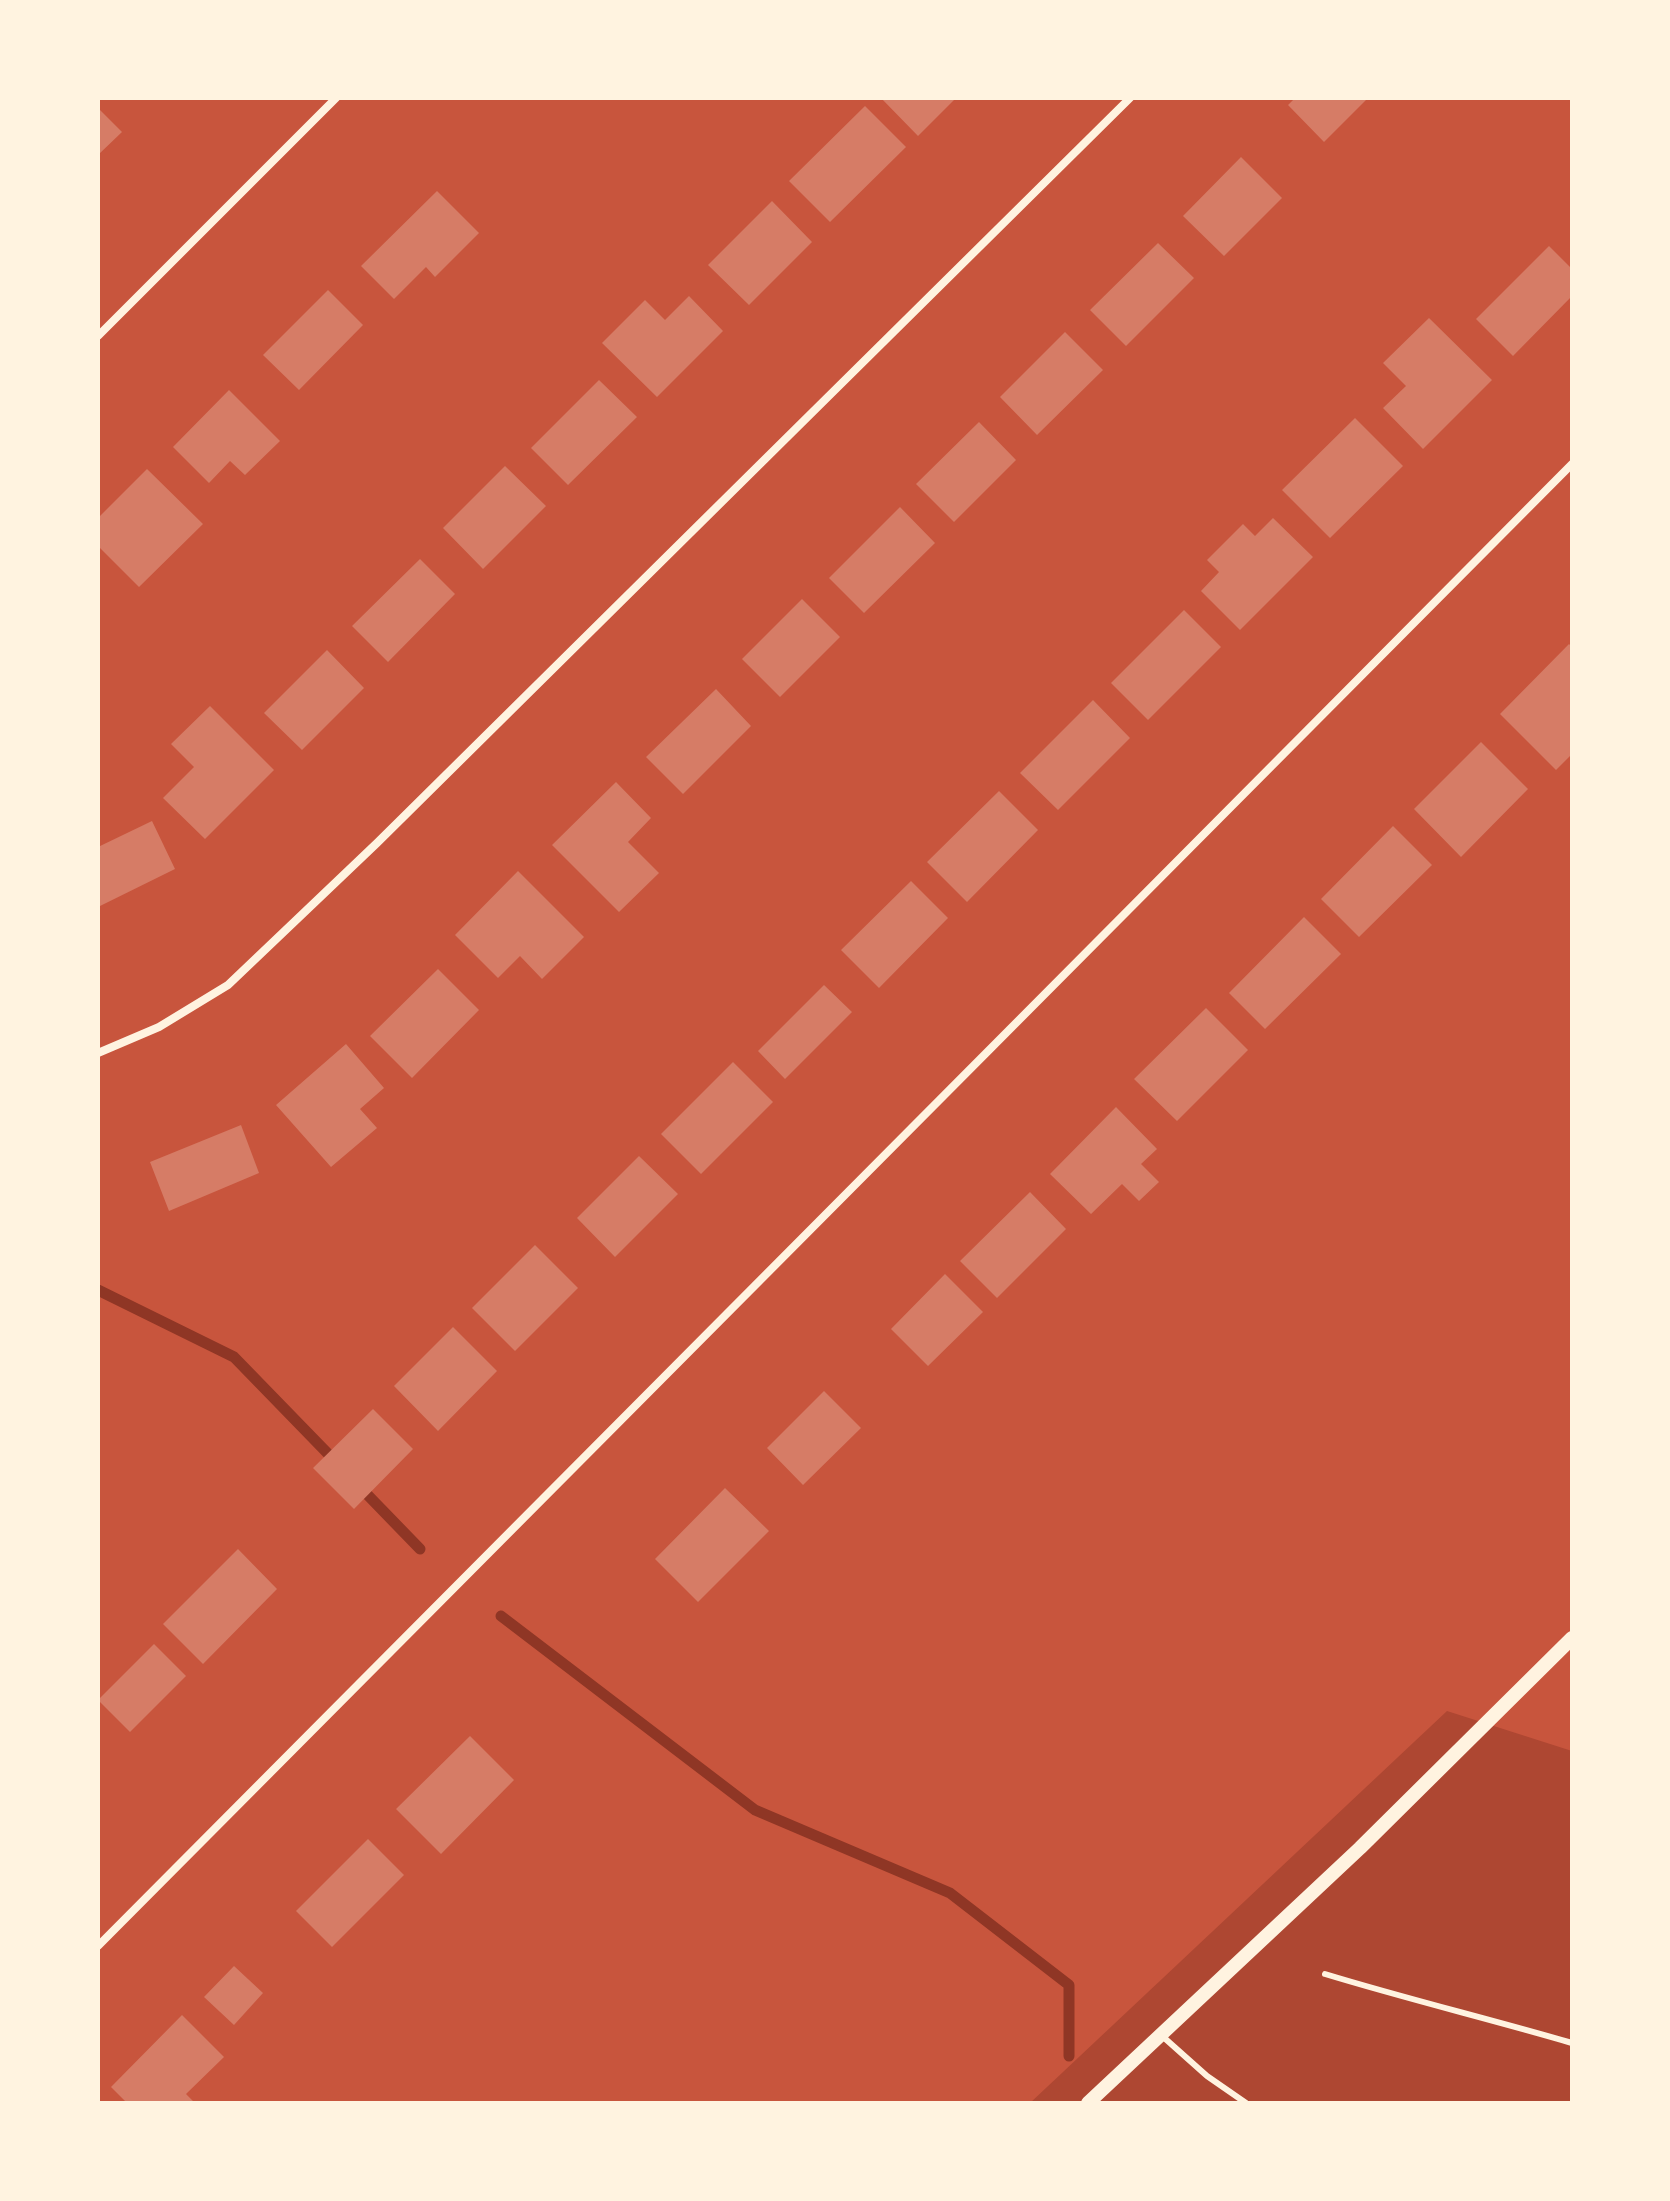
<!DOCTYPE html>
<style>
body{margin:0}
#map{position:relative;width:1670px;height:2201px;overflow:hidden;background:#c8553d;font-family:"Work Sans",sans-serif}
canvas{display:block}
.frame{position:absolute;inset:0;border:100px solid #fff3e0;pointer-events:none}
</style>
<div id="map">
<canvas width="1670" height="2201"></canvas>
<div class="frame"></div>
</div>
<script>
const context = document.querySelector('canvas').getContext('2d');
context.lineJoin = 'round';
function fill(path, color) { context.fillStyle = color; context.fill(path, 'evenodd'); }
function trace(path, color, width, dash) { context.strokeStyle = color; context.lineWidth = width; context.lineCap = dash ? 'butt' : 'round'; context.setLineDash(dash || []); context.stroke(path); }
const green = new Path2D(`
 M1447,1711L1572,1751V2103H1030Z`);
const stream = new Path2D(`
 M98,1290L234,1357L337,1463
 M357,1484L420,1549
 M501,1616L755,1810L950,1893L1069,1985V2056`);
const building = new Path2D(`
 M881,98H956L918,136Z
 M1295,98H1368L1324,142L1288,105Z
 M865,106L906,147L830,222L789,181Z
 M98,108L122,132L98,155Z
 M1241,157L1282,198L1224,256L1183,216Z
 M437,191L479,233L435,277L426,267L394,299L361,266Z
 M772,201L812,242L749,305L708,265Z
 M1158,243L1194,278L1126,346L1090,310Z
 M1549,246L1572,269V296L1513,356L1476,319Z
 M328,290L363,325L299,390L263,355Z
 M689,296L723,331L657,397L602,343L645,300L665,320Z
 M1429,318L1492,380L1423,449L1383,408L1406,386L1383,363Z
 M1065,332L1103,370L1037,435L1000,397Z
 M599,380L637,417L568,485L531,448Z
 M229,390L280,441L245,475L230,461L209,483L173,447Z
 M1355,418L1403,466L1330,538L1282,490Z
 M979,422L1016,460L954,522L916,484Z
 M505,466L546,506L483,569L443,528Z
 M147,469L203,524L139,587L98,546V518Z
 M900,507L935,543L864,613L829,578Z
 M1273,518L1313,557L1240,630L1201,591L1219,572L1207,560L1243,524L1255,536Z
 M420,559L455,594L388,662L352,626Z
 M802,599L840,637L780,697L742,659Z
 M1184,610L1221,647L1148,720L1111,683Z
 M1569,644L1572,647V754L1556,770L1500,714Z
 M327,650L364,688L302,750L264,713Z
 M716,689L751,726L683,794L646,757Z
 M1093,700L1130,738L1058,810L1020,773Z
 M210,706L274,770L205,839L163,798L194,767L171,744Z
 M1481,742L1528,789L1461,857L1414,809Z
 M616,782L651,818L628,842L659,873L619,912L552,845Z
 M999,791L1038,830L967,902L927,862Z
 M152,821L175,869L98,907V847Z
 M1393,826L1432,865L1359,937L1321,899Z
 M518,871L584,937L542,979L520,956L498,978L455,935Z
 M911,881L948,918L879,988L841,950Z
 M1304,917L1341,954L1265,1029L1229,993Z
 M438,969L479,1010L412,1078L370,1036Z
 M824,985L852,1012L785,1079L758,1051Z
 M1206,1008L1248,1050L1177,1121L1134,1079Z
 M346,1044L384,1088L360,1109L377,1128L331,1167L276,1105Z
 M733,1062L773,1102L701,1174L661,1134Z
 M1116,1107L1157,1149L1141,1164L1159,1182L1139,1201L1122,1184L1091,1214L1050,1174Z
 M241,1125L259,1173L169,1211L150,1162Z
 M639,1156L678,1194L615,1257L577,1218Z
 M1030,1192L1066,1229L997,1298L960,1261Z
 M535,1245L578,1288L515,1351L472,1308Z
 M945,1274L983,1312L928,1366L891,1329Z
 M453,1327L497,1371L438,1431L394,1386Z
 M824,1391L861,1428L803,1485L767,1448Z
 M373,1409L413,1449L354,1509L313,1468Z
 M725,1488L769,1531L698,1602L655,1559Z
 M238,1549L277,1589L203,1664L163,1624Z
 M154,1644L186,1676L130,1732L98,1700Z
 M470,1736L514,1780L441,1854L396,1809Z
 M368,1839L404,1875L332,1947L296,1911Z
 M234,1966L263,1993L234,2025L204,1997Z
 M182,2015L224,2057L186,2094L195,2103H127L111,2087Z`);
const service = new Path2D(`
 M1325,1974C1407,1999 1490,2019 1572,2043
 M1161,2035L1207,2076L1246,2103`);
const minor = new Path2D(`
 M98,336L336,98
 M98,1053L159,1027L228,985L377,843L1130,98
 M98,1946L1572,464`);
const tertiary = new Path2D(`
 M1088,2103L1360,1848L1572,1638`);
fill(green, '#ae4732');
trace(stream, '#8f3625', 11);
fill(building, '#d67c66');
trace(service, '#fff3e0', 6);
trace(minor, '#fff3e0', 8);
trace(tertiary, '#fff3e0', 14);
</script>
